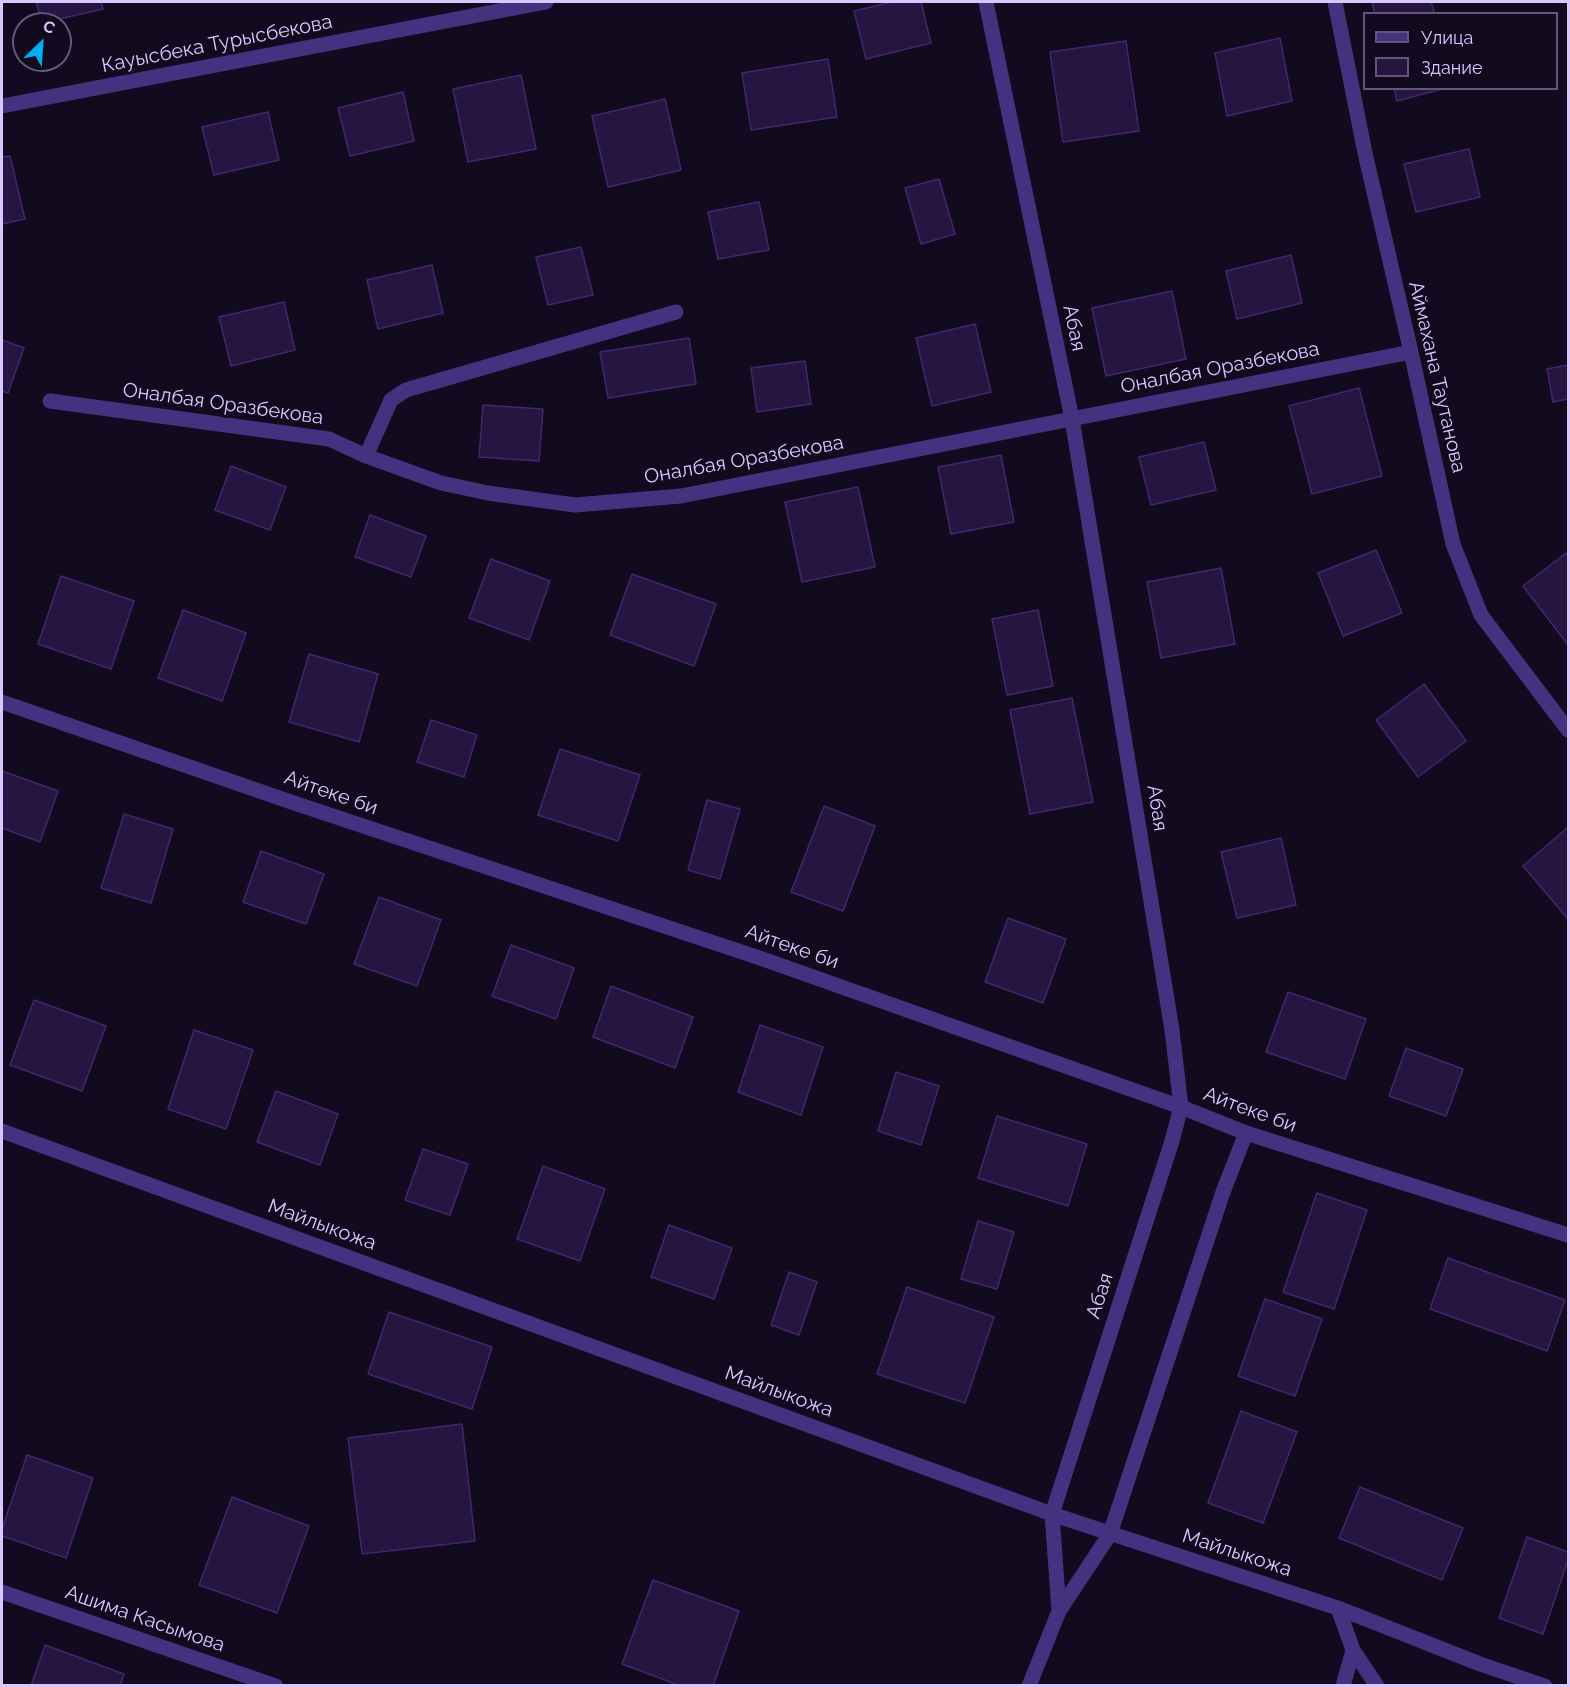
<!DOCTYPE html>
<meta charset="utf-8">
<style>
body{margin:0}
#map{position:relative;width:1570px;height:1687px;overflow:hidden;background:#120b1f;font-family:Raleway,sans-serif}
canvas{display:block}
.frame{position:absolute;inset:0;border:3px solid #d9c8ff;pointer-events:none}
.legend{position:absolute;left:1363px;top:12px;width:195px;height:78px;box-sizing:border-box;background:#120b1f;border:2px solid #625779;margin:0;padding:8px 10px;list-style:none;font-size:18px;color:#d9c8ff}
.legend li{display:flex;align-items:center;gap:12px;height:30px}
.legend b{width:30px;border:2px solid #625779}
.north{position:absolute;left:12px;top:12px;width:60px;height:60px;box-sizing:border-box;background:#120b1f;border:2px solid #625779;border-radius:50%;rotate:25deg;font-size:16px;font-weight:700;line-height:24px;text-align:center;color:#d9c8ff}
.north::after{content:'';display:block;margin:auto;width:21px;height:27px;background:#00aef3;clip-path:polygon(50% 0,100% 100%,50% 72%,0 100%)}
</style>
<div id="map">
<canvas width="1570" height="1687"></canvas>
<div class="frame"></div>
<ul class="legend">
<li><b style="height:8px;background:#443281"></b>Улица</li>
<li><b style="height:16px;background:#261541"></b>Здание</li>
</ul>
<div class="north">С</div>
</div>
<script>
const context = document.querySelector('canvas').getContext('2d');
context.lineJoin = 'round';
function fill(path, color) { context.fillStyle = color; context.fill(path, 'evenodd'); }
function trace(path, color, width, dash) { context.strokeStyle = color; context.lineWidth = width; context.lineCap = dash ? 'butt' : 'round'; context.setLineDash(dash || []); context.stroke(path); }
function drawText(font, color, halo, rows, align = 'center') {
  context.font = font + ' Raleway,sans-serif'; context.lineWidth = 6; context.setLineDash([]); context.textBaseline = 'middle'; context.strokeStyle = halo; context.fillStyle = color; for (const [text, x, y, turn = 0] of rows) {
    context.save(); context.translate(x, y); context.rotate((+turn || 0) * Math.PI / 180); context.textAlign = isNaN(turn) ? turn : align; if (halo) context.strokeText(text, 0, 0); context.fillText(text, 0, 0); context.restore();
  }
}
const building = new Path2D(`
 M36,2H101L103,9L42,23Z
 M893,2H921L931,43L866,59L854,11Z
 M1372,2H1431L1435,14H1375Z
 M1280,38L1292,101L1227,116L1215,53Z
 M1126,41L1139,131L1063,142L1050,52Z
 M828,59L837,117L751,130L742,73Z
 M521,75L536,149L468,162L453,89Z
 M1394,88H1446L1397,101Z
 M403,92L414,141L350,156L338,108Z
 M665,99L681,170L608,187L592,116Z
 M268,112L279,160L214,175L202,127Z
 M1469,149L1480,197L1416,212L1404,164Z
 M10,156L25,219L2,224V157Z
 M939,179L955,234L921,244L905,188Z
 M759,202L769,250L718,259L708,212Z
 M581,247L593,295L548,305L536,257Z
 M1291,255L1302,303L1237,319L1226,271Z
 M432,265L443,313L378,329L367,280Z
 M1172,291L1186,359L1106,376L1092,308Z
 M284,302L295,350L231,366L219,317Z
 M975,324L991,392L932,406L916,338Z
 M689,338L696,384L608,398L600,352Z
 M2,340L24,348L8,393L2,391Z
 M805,361L811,404L757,412L751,368Z
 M1568,365V399L1553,402L1547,369Z
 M1359,388L1382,476L1312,494L1289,406Z
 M483,405L543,409L539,461L479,457Z
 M1204,442L1216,490L1151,505L1139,457Z
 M1001,455L1014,522L951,534L938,467Z
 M231,466L286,487L270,530L215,510Z
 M858,487L875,567L802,582L785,502Z
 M370,515L426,536L411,577L355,557Z
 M1376,550L1402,613L1343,636L1318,573Z
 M1566,553L1568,556V645L1523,586Z
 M491,559L550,581L529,640L469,618Z
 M1221,568L1235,644L1161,658L1147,582Z
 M632,574L716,604L694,666L610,635Z
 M61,576L134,601L111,669L38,644Z
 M183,610L246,633L222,701L158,678Z
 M1038,610L1053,686L1007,695L992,619Z
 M309,654L378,674L359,742L289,722Z
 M1424,684L1466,741L1418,777L1376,720Z
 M1072,698L1093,802L1030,814L1010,710Z
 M431,720L477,735L464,777L417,762Z
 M560,749L640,775L618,841L538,815Z
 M2,771L58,791L40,842L2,828Z
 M707,800L740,809L720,879L688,870Z
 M824,806L875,826L843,911L791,892Z
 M124,814L173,829L151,903L101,888Z
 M1568,827V919L1523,866Z
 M1281,838L1296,905L1237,918L1221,852Z
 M261,851L324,874L306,924L243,902Z
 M379,897L441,920L417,986L354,964Z
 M1008,918L1066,939L1043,1003L985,982Z
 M511,945L574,968L556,1019L492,996Z
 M611,986L693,1017L675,1068L593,1037Z
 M1288,992L1366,1019L1345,1079L1266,1052Z
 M34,1000L106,1026L82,1091L10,1065Z
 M760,1025L823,1047L801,1115L738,1092Z
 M194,1030L253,1050L226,1129L168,1109Z
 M1406,1048L1463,1069L1446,1116L1389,1096Z
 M896,1072L939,1086L921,1145L878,1131Z
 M276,1091L338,1114L320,1165L257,1142Z
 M997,1116L1087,1144L1068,1206L978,1178Z
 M423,1149L468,1164L450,1215L405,1200Z
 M543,1166L605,1189L580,1261L517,1239Z
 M1317,1193L1367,1210L1334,1309L1283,1292Z
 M978,1221L1014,1232L997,1289L961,1279Z
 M669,1225L732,1248L714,1299L651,1277Z
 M1448,1258L1565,1300L1547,1351L1430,1309Z
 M789,1272L817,1282L799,1335L771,1325Z
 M907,1287L994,1317L965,1403L877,1374Z
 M1265,1299L1322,1319L1295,1396L1238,1376Z
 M389,1312L492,1347L472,1409L368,1374Z
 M1241,1411L1297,1432L1263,1523L1208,1503Z
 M462,1424L475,1541L362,1554L348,1438Z
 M27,1455L93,1478L66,1558L2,1536V1529Z
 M1360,1487L1463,1528L1442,1580L1339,1538Z
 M232,1497L309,1526L277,1613L199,1585Z
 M1527,1537L1568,1552V1560L1543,1634L1499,1618Z
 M653,1580L739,1611L713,1686H681L622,1664Z
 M45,1645L124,1674L120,1686H31Z`);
const service = new Path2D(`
 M1338,1608L1353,1650L1377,1686
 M1343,1686L1353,1650`);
const minor = new Path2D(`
 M986,2L1072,419L1172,1030L1181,1107L1172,1141L1052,1514L1059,1611
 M1335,2L1365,153L1411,352L1453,544L1481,615L1568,730
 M2,106L546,2
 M50,401L329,439L366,456L441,483L488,493L575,505L681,496L1411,352
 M366,456L391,400L406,390L676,312
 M2,1131L1052,1514L1338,1608L1480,1664L1545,1686
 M2,1592L276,1686
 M1029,1686L1059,1611L1110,1534L1223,1192L1246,1133`);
const tertiary = new Path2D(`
 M2,702L294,803L757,957L1181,1107L1246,1133L1568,1235`);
const streetNames = [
 ["Кауысбека Турысбекова",217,44,-11],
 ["Абая",1074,328,78],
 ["Оналбая Оразбекова",1220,368,-11],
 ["Аймахана Таутанова",1437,377,77],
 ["Оналбая Оразбекова",223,404,8],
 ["Оналбая Оразбекова",744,460,-10],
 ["Айтеке би",331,793,19],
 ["Абая",1157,808,81],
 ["Айтеке би",792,947,19],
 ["Айтеке би",1250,1110,20],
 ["Майлыкожа",322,1225,20],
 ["Абая",1100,1296,-72],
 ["Майлыкожа",779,1392,20],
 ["Майлыкожа",1237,1553,18],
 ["Ашима Касымова",145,1619,19]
];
fill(building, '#261541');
trace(building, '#42266e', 1.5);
trace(service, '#443281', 15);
trace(minor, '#443281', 15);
trace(tertiary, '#443281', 15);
drawText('20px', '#d9c8ff', '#120b1f', streetNames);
</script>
